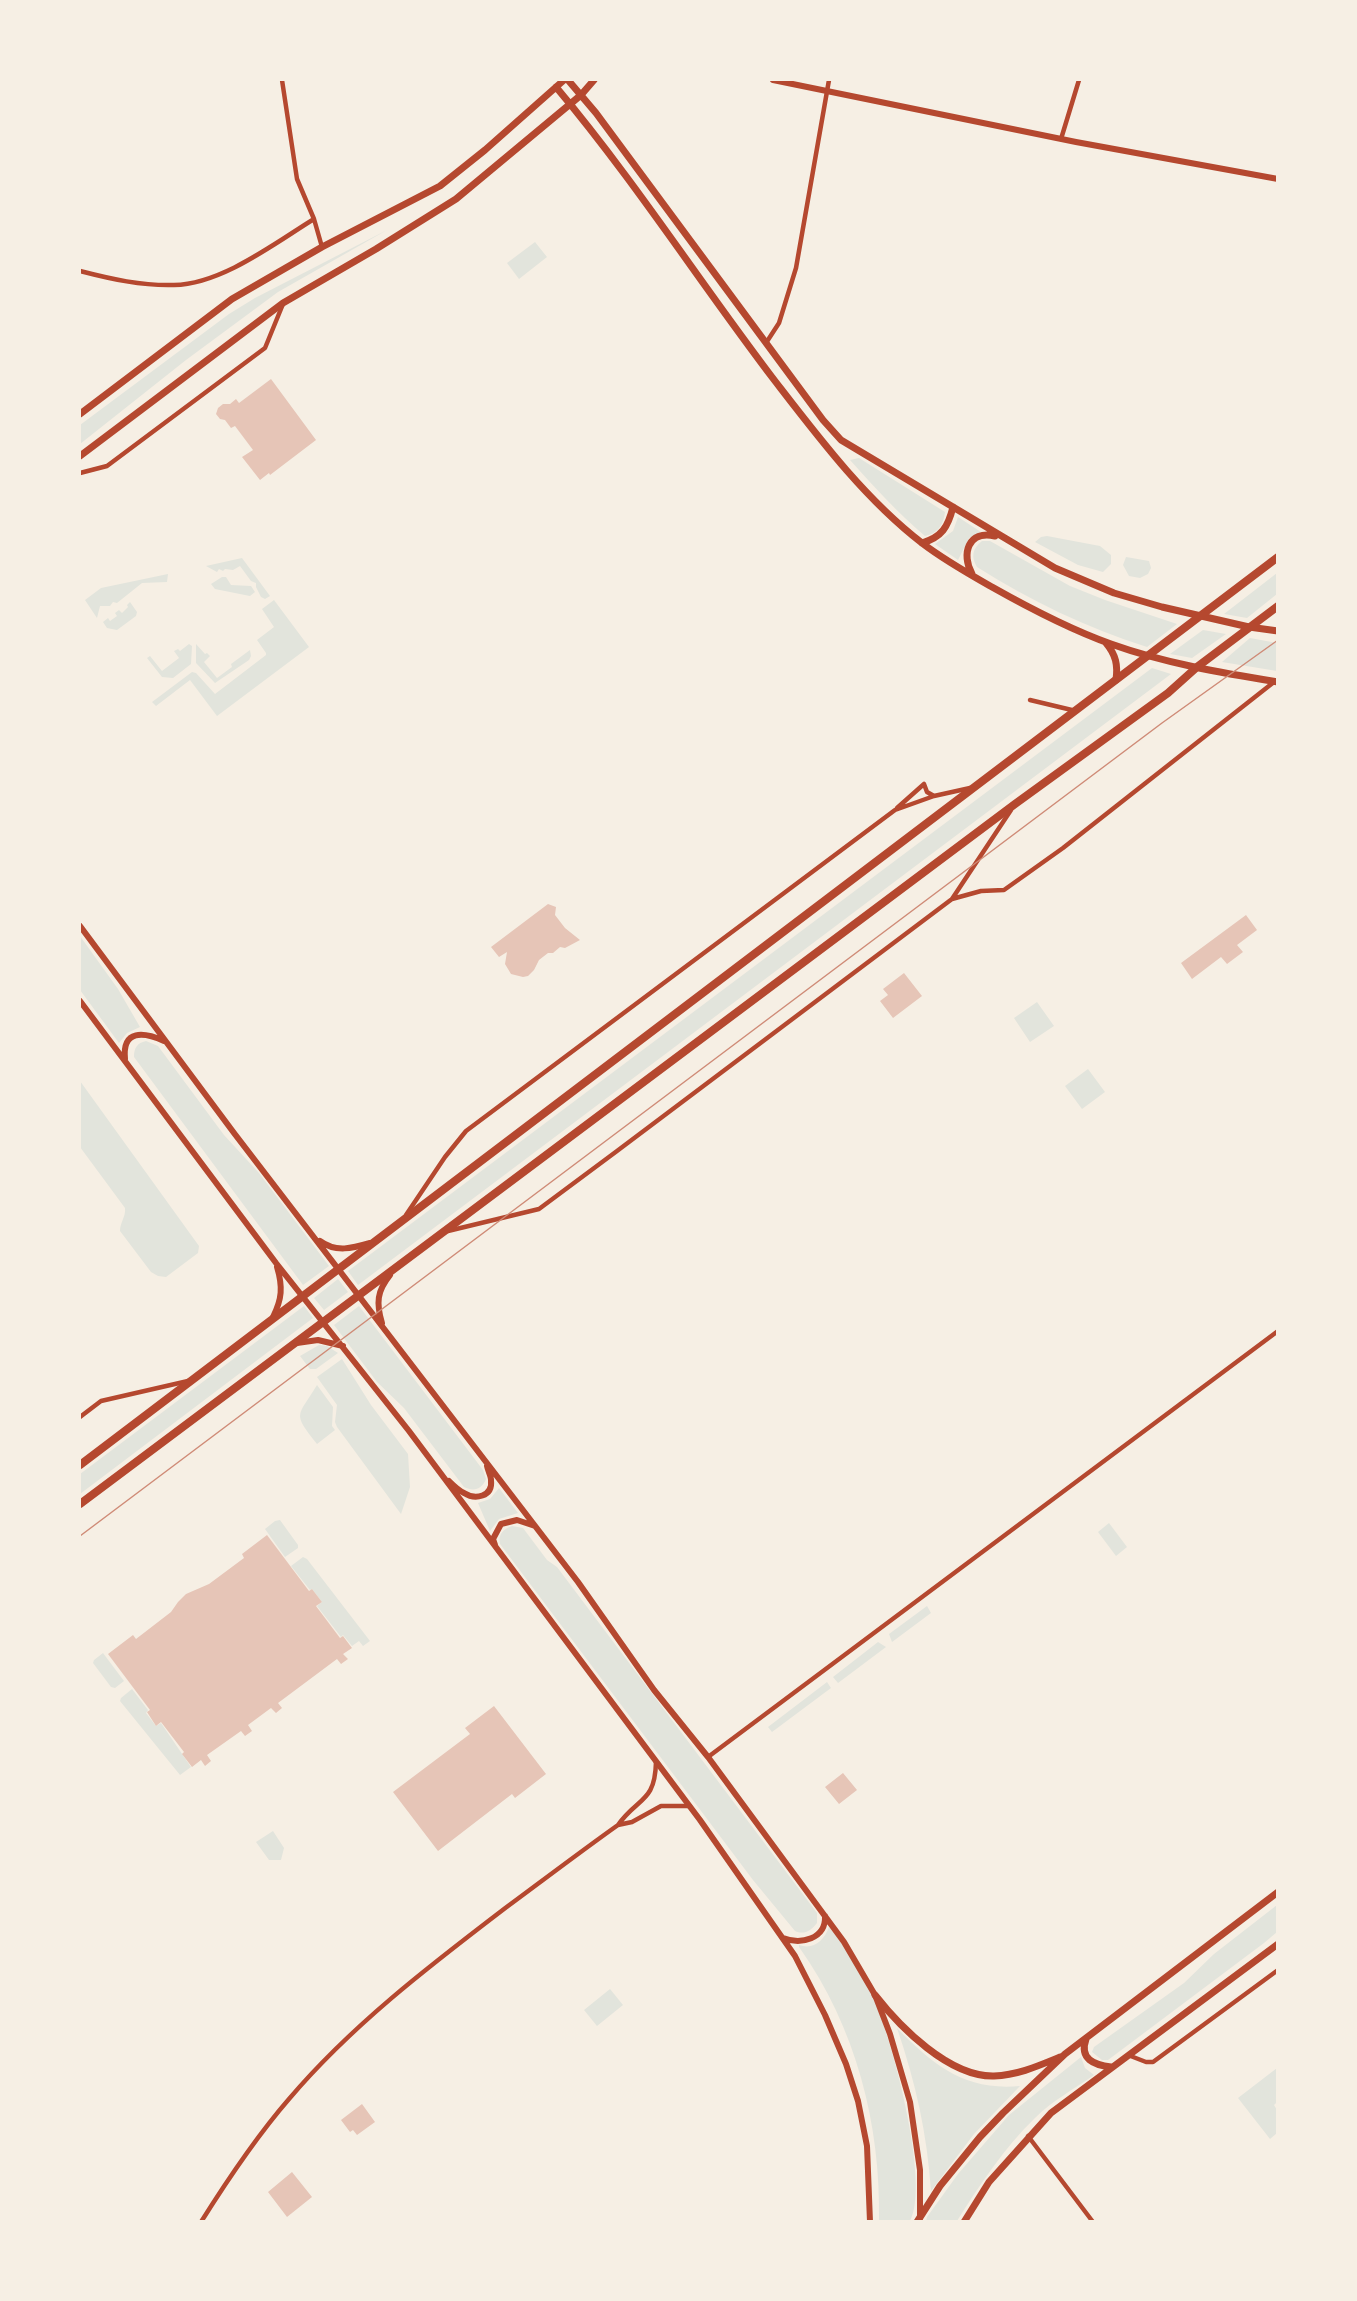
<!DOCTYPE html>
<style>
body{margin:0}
#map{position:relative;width:1357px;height:2301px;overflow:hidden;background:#f6efe4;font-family:"Fira Sans Condensed",sans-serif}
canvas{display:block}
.frame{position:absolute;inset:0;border:81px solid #f6efe4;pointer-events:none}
</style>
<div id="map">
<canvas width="1357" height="2301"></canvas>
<div class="frame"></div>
</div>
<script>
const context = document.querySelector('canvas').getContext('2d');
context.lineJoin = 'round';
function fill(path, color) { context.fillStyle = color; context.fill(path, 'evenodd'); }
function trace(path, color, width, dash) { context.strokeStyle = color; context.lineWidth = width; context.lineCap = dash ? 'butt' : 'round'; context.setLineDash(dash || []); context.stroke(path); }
const green = new Path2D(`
 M387,230L278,292L186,360L80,444V425L229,314L255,298Z
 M535,242L547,257L519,279L507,263Z
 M859,458L945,512C944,523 938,534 925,536C898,513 874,487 850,460Z
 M958,517L981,532L969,538L958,560L935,544L953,531Z
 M1047,536L1100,546L1111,555V564L1103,572L1078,565L1035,542L1041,537Z
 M982,541H990L1070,586L1105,600L1177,624L1147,647C1087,628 1031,601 977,567C971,557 972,549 982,541Z
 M1126,557L1149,561L1151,568L1148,574L1140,578L1129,576L1123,565Z
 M242,558L270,596L265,599L261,597L256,587V583L251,581L240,566L233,570L225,569L223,571L219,569L217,572L206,566Z
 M1277,573V594L1247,618L1224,614Z
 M168,574L167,582L142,583L117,603L113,602L110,606H100L97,618L85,600L101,588Z
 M222,577H226L231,585L251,586L255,592L250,596L215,589L211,584Z
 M274,600L309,647L217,716L190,680L156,706L152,702L192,672L196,673L215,694L266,655V653L257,640L274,627L262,609Z
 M130,602L137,612L136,616L117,630L107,628L103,622L108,618L110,621L117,616L115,613L119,610L122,613L128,607L127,605Z
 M1203,630L1226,634L1192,658L1170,654Z
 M1250,638L1277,643V671L1222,662Z
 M189,644L192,646L191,664L173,678L162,677L147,658L150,656L162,671L179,658L174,651L178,649L180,651Z
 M196,644L205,654L207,653L210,656L204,662L217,678L232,667L231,664L250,650L251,656L249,660L215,683L196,663Z
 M1152,668L1171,674L358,1285L348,1271Z
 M80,936L118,989L140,1027L127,1033L119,1043L80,990Z
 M1037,1002L1054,1026L1030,1042L1014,1018Z
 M146,1041L158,1046L224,1135L259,1173L329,1266L303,1285L134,1057C134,1048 137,1043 146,1041Z
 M1088,1069L1105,1092L1082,1109L1065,1086Z
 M80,1081L199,1246L198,1253L166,1277L158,1276L151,1272L120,1231C120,1222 126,1217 125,1208L80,1147Z
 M338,1279L348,1292L324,1310L314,1298Z
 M304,1306L313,1318L80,1494V1474Z
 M359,1306L483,1470L486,1479C482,1489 474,1492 464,1487L404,1408L377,1382L334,1325Z
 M319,1345L327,1346L338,1353L316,1369H310L300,1356Z
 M342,1359L371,1405L408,1454L410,1487L401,1514L337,1427L335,1422L337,1405L317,1377Z
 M317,1385L333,1407L332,1426L335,1430L317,1444C292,1412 297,1418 317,1385Z
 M499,1488L518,1513L499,1519L490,1531L478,1503L490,1499Z
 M280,1520L298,1545V1548L285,1557L265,1529L275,1521Z
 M1109,1523L1127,1547L1116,1556L1098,1532Z
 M512,1526L523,1528L547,1560L557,1567L817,1913V1923C811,1931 804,1935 795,1931L753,1880L500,1544C498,1534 503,1529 512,1526Z
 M303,1557L307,1559L370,1641L363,1646L359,1641L352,1646L343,1635L341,1637L317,1606L322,1602L312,1589L310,1590L291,1566Z
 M927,1606L931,1613L892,1642L889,1634Z
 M878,1642L886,1647L838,1683L833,1677Z
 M103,1653L124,1681L115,1688L111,1687L93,1663L94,1660Z
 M827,1682L831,1688L772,1732L768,1727Z
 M132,1689L148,1710L146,1713L156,1726L161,1723L191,1767L180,1775L120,1701L121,1698Z
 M273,1831L284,1848L281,1860H269L256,1842Z
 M1277,1905V1932L1264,1943L1108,2060H1102L1092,2052L1094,2047L1184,1983L1214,1954Z
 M829,1927C845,1946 860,1970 871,1993C891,2033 931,2184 910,2221H879C881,2125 856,2027 799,1947V1945C813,1950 824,1941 829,1927Z
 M610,1989L623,2005L597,2026L584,2010Z
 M897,2028C934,2066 965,2091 1020,2086L974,2134L931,2191C927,2133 916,2084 897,2028Z
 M1081,2057L1085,2068L1094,2075C1074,2089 1052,2101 1035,2118C1004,2148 979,2186 957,2221H926L927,2217L958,2174L1009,2115Z
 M1277,2068V2102L1274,2105L1277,2110V2133L1270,2139L1238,2098Z`);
const building = new Path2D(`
 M271,379L316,440L270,475L269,473L260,480L242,457L253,450L235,426L231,428L225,420L220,419L216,414L218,408L223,404H230L236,399L239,403Z
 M548,904L556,907L555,915L565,928L580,940L565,948L560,947L553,953H548L539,960L534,970L528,976L523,977L511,974L505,964L507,952L499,957L491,947Z
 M1246,915L1257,930L1237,945L1243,952L1227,964L1221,957L1192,979L1181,963Z
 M904,973L922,996L893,1018L880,1001L888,995L883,989Z
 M267,1535L309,1591L312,1589L322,1602L316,1606L340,1638L343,1636L352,1648L343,1654L348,1659L341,1664L337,1659L278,1703L282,1708L276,1713L271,1708L248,1725L252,1731L245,1736L241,1731L207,1755L211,1761L205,1766L201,1760L192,1767L182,1754L184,1752L161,1722L156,1726L147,1712L150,1710L108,1654L133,1635L136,1639L171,1612L178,1602L186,1594L209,1584L244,1558L242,1554Z
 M494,1706L546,1774L515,1798L512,1794L438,1851L393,1792L470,1734L465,1728Z
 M843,1773L857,1790L839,1804L825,1787Z
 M362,2104L375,2122L357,2135L353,2130L350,2132L341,2120Z
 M292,2172L312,2197L287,2217L268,2192Z`);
const minor = new Path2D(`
 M282,80L297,179L314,219L322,247
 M1061,139L1079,80
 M80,271C111,279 142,286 174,285C222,284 275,243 314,219
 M766,343L779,323L796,268L829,80
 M80,473L107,466L265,348L283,304
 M1030,700L1076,711
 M897,808L924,784L927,792L934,796
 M952,899L981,891L1004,890L1063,848L1274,682
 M406,1215L445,1157L466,1131L895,810L934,796L970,788
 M448,1231L539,1209L617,1151L952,899L1011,810
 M80,1417L101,1401L188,1381
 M708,1757L1278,1331
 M618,1825L632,1822L661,1806H690
 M1128,2055L1146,2062H1153L1278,1970
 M1028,2136L1093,2222
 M201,2222C228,2179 256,2137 289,2099C351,2026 428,1967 504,1909C542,1881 580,1852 618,1825C638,1797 655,1803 656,1762`);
const tertiary = new Path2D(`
 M773,80L1076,142L1278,179
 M80,926L234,1133L578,1582L654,1690L708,1757L844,1942L875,1995L890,2034L910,2102L920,2170V2218
 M80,1001L276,1263L409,1431L700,1820L795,1956L825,2015L846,2064L858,2101L867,2146L870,2222
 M125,1059C122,1029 144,1032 164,1041
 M320,1241C336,1253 353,1248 370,1243
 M273,1317C282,1299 283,1287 277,1267
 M382,1323C376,1303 377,1291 390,1275
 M297,1343L318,1340L343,1346
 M449,1481C453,1485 458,1490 464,1493C475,1500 493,1497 491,1480C491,1476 488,1471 487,1466
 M495,1545L493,1539L501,1524L517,1520L535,1526
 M783,1938C801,1945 826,1939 825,1916`);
const secondary = new Path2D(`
 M568,80L596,113L823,420L841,440L1055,568L1114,593L1162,607L1249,627L1278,631
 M556,87C635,181 701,284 775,381C819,438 865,499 922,543C944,560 969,574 992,587C1031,609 1069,629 1111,644C1164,663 1222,673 1278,682
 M80,414L232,299L322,247L440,186L485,150L564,80
 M80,456L283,303L376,249L456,199L581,95L594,80
 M922,543C942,537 948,527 953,507
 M972,574C961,554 968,530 995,536
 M1106,643C1116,655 1118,665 1116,680
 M875,1995C900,2027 949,2077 994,2076C1018,2075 1038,2066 1060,2057
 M1086,2039C1079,2059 1094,2065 1111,2067
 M917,2222L940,2186L980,2137L1003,2113L1065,2054L1278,1892
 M964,2222L989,2182L1051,2113L1278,1944`);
const primary = new Path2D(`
 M80,1465L1278,557
 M80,1504L1015,804L1168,693L1197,667L1278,606`);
const tram = new Path2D(`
 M80,1536L1162,723L1278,640`);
fill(green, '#e2e4dc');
fill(building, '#e6c5b7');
trace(minor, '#b5482f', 4.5);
trace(tertiary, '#b5482f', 6);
trace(secondary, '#b5482f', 7);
trace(primary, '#b5482f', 8);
trace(tram, '#cf8b77', 1.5);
</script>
